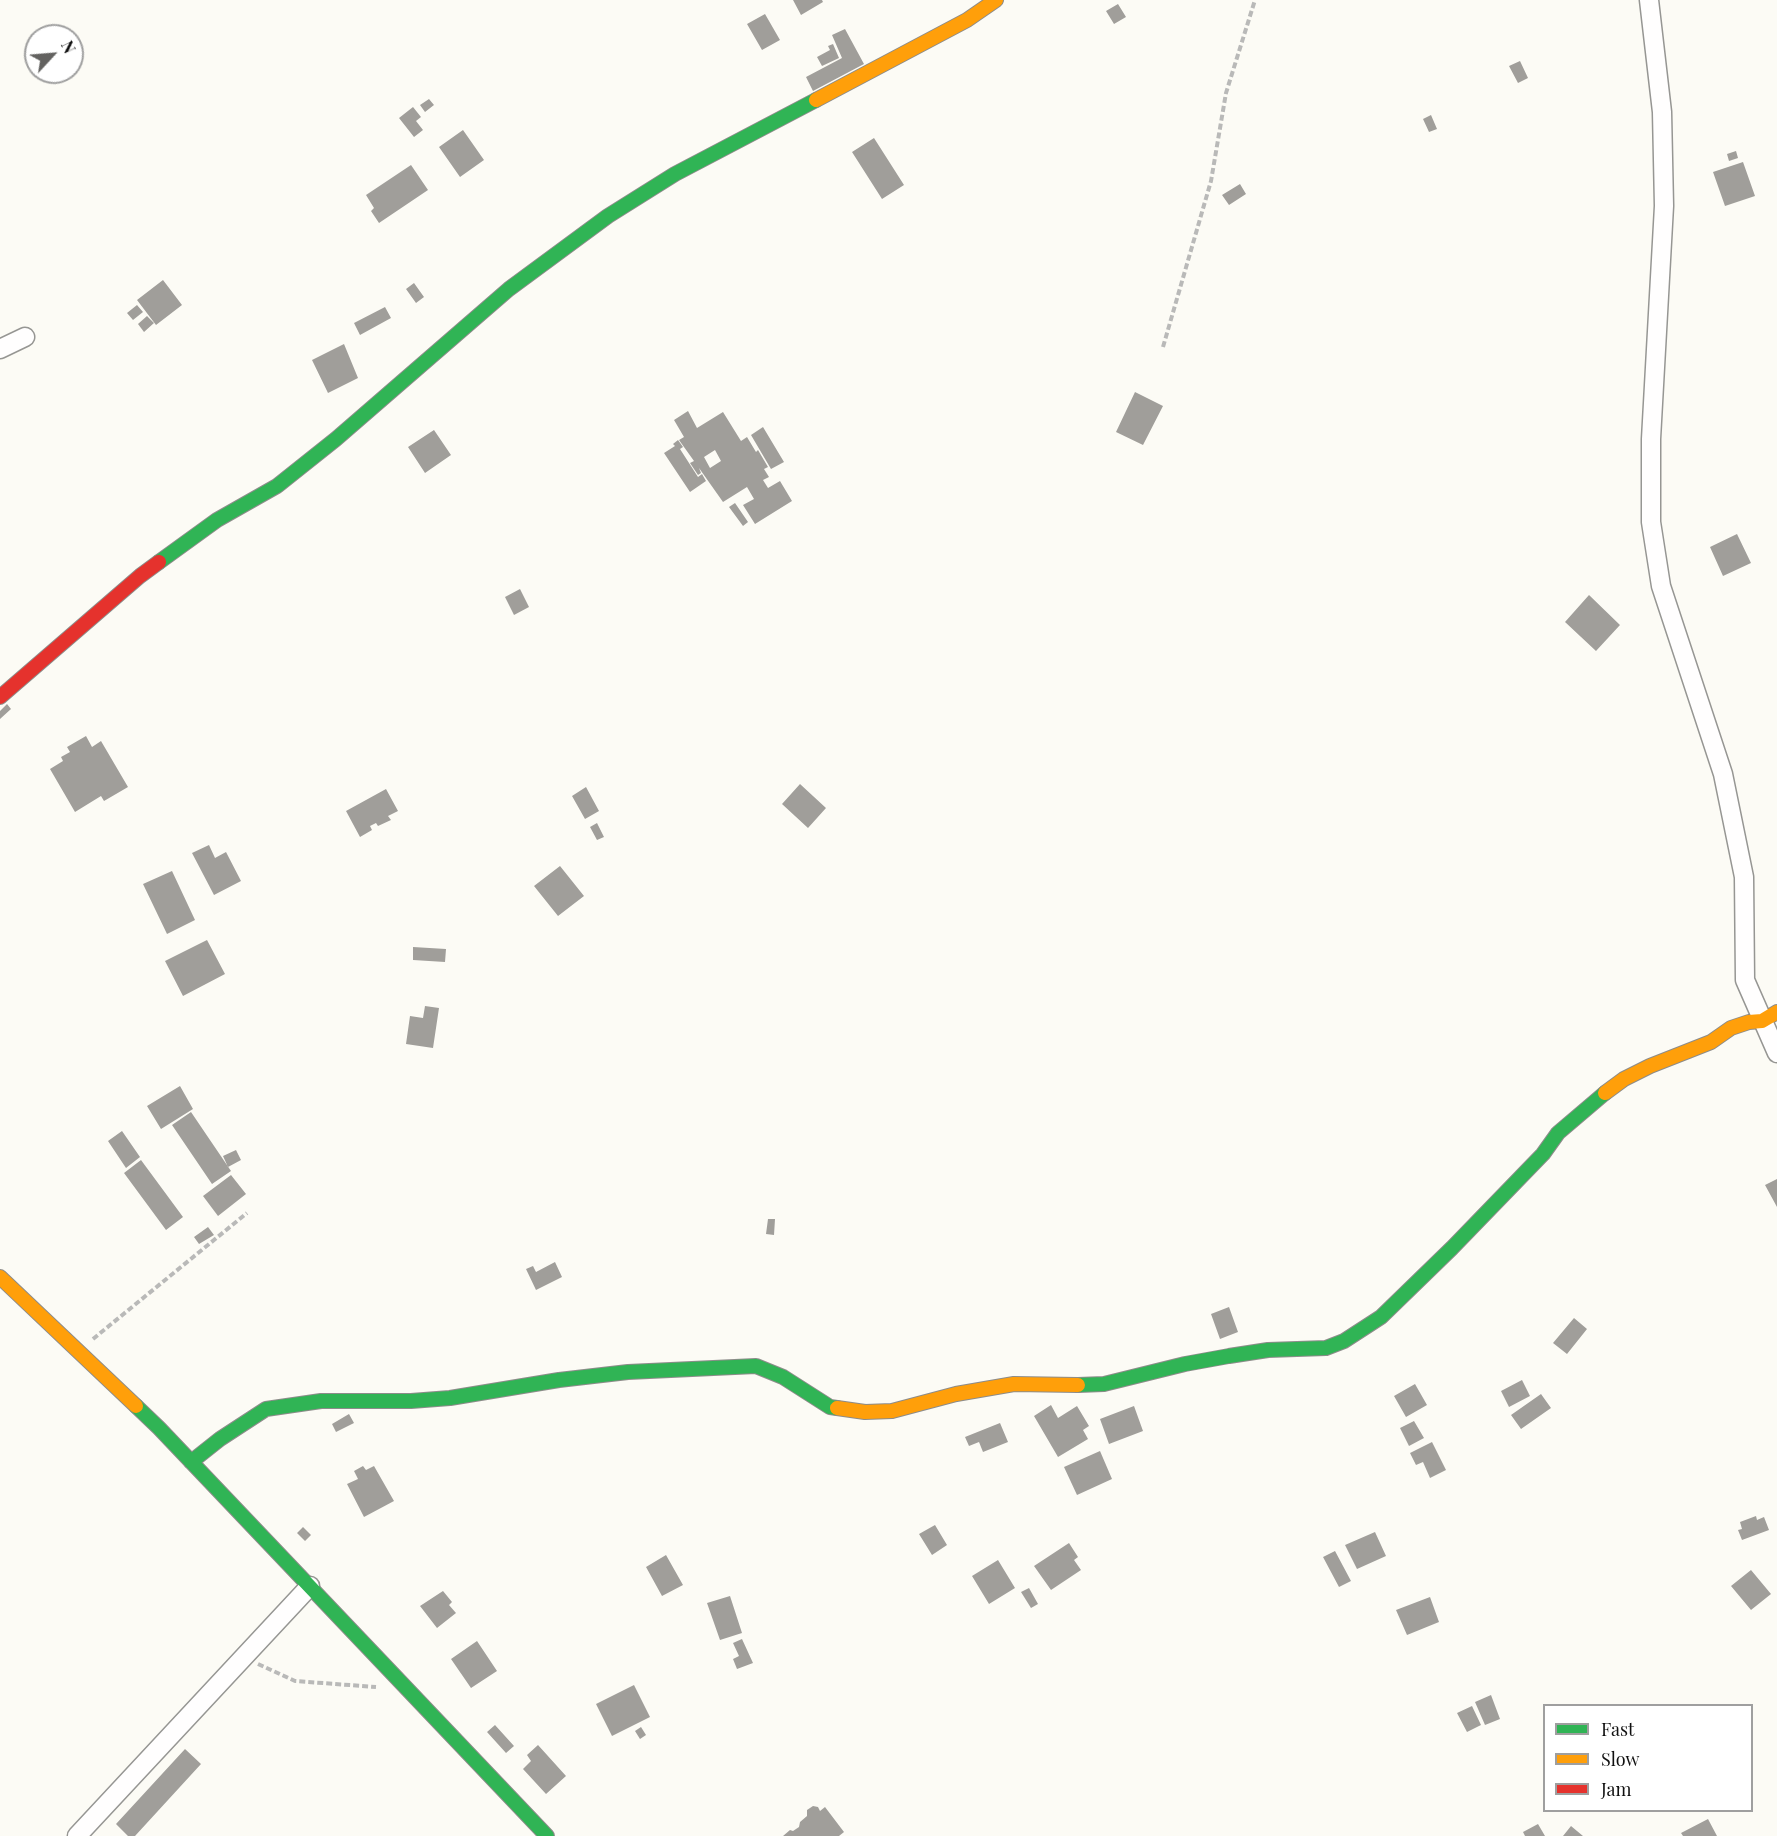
<!DOCTYPE html>
<style>
body{margin:0}
#map{position:relative;width:1777px;height:1836px;overflow:hidden;background:#fcfbf5;font-family:"Playfair Display",serif}
canvas{display:block}
.legend{position:absolute;left:1543px;top:1704px;width:210px;height:108px;box-sizing:border-box;background:#fff;border:2px solid #9f9f9f;margin:0;padding:8px 10px;list-style:none;font-size:18px;color:#101010}
.legend li{display:flex;align-items:center;gap:12px;height:30px}
.legend b{width:30px;border:2px solid #9f9f9f}
.north{position:absolute;left:24px;top:24px;width:60px;height:60px;box-sizing:border-box;background:#fff;border:2px solid #9f9f9f;border-radius:50%;rotate:64deg;font-size:16px;font-weight:700;line-height:24px;text-align:center;color:#101010}
.north::after{content:'';display:block;margin:auto;width:21px;height:27px;background:#636260;clip-path:polygon(50% 0,100% 100%,50% 72%,0 100%)}
</style>
<div id="map">
<canvas width="1777" height="1836"></canvas>
<ul class="legend">
<li><b style="height:8px;background:#30b455"></b>Fast</li>
<li><b style="height:8px;background:#ff9f0a"></b>Slow</li>
<li><b style="height:8px;background:#e5322d"></b>Jam</li>
</ul>
<div class="north">N</div>
</div>
<script>
const context = document.querySelector('canvas').getContext('2d');
context.lineJoin = 'round';
function fill(path, color) { context.fillStyle = color; context.fill(path, 'evenodd'); }
function trace(path, color, width, dash) { context.strokeStyle = color; context.lineWidth = width; context.lineCap = dash ? 'butt' : 'round'; context.setLineDash(dash || []); context.stroke(path); }
const building = new Path2D(`
 M793,0H822L823,2L801,15Z
 M1118,4L1126,17L1114,24L1106,11Z
 M765,14L780,40L762,50L747,24Z
 M845,29L864,64L813,91L806,77L842,58L832,35Z
 M833,44L839,58L822,66L817,57L830,50L828,46Z
 M1520,61L1528,78L1518,83L1509,66Z
 M429,99L434,105L425,112L420,105Z
 M413,107L421,117L416,121L423,130L414,137L399,118Z
 M1431,115L1437,129L1429,132L1423,119Z
 M463,130L484,160L460,177L439,147Z
 M874,138L904,185L882,199L852,152Z
 M1736,151L1738,158L1729,161L1727,154Z
 M1743,162L1755,196L1725,206L1713,172Z
 M411,165L428,190L379,223L371,211L374,208L366,195Z
 M1240,184L1246,194L1229,205L1222,195Z
 M163,280L182,305L156,325L137,300Z
 M414,283L424,297L416,303L406,289Z
 M137,305L143,312L133,320L127,313Z
 M385,307L391,318L360,335L354,323Z
 M147,316L154,323L144,332L138,324Z
 M344,344L358,378L328,393L312,360Z
 M1135,392L1163,406L1143,445L1116,432Z
 M688,411L697,428L723,412L741,441L747,437L756,452L758,450L768,467L764,469L769,477L763,480L768,488L780,481L792,501L755,524L743,505L754,499L747,487L723,502L699,468L701,473L698,475L690,463L694,461L679,440L684,437L674,420ZM715,450L721,461L710,468L704,457Z
 M763,427L784,462L771,469L751,435Z
 M434,430L451,455L425,473L408,447Z
 M678,440L683,447L680,449L698,477L702,474L706,481L690,492L664,453L675,446L673,444Z
 M735,503L748,522L743,526L729,507Z
 M1737,534L1751,563L1723,576L1710,547Z
 M520,589L529,607L514,615L505,597Z
 M1589,595L1620,625L1596,651L1565,622Z
 M7,704L11,709L0,719V711Z
 M86,736L92,747L101,741L128,787L104,801L101,796L75,812L50,769L63,761L61,757L70,752L67,747Z
 M800,784L826,808L808,828L782,804Z
 M586,787L599,811L585,819L572,796Z
 M386,789L398,811L388,816L391,820L378,826L376,823L370,826L372,830L360,837L346,811Z
 M597,823L604,837L597,840L590,827Z
 M209,845L215,858L226,852L241,881L214,895L192,853Z
 M560,866L584,896L558,916L534,886Z
 M172,871L195,920L167,934L143,884Z
 M207,940L225,974L183,996L165,961Z
 M413,947L446,949L445,962L413,960Z
 M425,1006L439,1008L433,1048L406,1044L410,1016L423,1018Z
 M180,1086L193,1109L161,1129L147,1106Z
 M191,1112L231,1171L212,1184L172,1125Z
 M122,1131L140,1157L126,1168L108,1141Z
 M236,1150L241,1160L228,1167L223,1156Z
 M141,1160L183,1217L166,1230L124,1173Z
 M231,1175L246,1194L218,1216L203,1196Z
 M1777,1179V1207L1765,1185Z
 M768,1219H775L774,1235L766,1234Z
 M208,1227L214,1235L199,1244L194,1237Z
 M555,1262L562,1277L536,1290L526,1269L533,1266L536,1272Z
 M1229,1307L1238,1332L1220,1339L1211,1314Z
 M1574,1318L1587,1329L1567,1354L1553,1343Z
 M1522,1380L1530,1396L1509,1407L1501,1391Z
 M1415,1384L1427,1405L1406,1417L1394,1396Z
 M1541,1394L1551,1408L1521,1429L1511,1415Z
 M1051,1405L1058,1418L1077,1406L1089,1426L1083,1430L1088,1439L1058,1457L1034,1416Z
 M1134,1406L1143,1431L1109,1444L1100,1419Z
 M349,1414L354,1423L336,1432L332,1424Z
 M1414,1421L1424,1438L1409,1446L1400,1428Z
 M1000,1423L1008,1442L983,1452L979,1442L969,1446L965,1437Z
 M1432,1442L1446,1470L1430,1478L1423,1462L1416,1465L1410,1453Z
 M1100,1451L1112,1479L1077,1495L1064,1467Z
 M363,1466L366,1470L374,1466L394,1501L364,1517L347,1484L358,1479L354,1471Z
 M1756,1516L1757,1520L1764,1517L1769,1530L1742,1540L1738,1530L1742,1529L1740,1522Z
 M935,1525L947,1545L932,1555L919,1534Z
 M303,1527L311,1535L305,1541L297,1533Z
 M1375,1532L1386,1556L1357,1569L1345,1545Z
 M1069,1543L1078,1557L1074,1560L1081,1570L1051,1590L1034,1566Z
 M1335,1551L1351,1581L1339,1587L1323,1557Z
 M666,1555L683,1585L662,1596L646,1567Z
 M998,1560L1015,1588L989,1604L972,1576Z
 M1751,1570L1771,1594L1751,1610L1731,1586Z
 M1029,1588L1038,1604L1031,1608L1021,1592Z
 M443,1591L452,1602L449,1605L456,1613L437,1628L420,1606Z
 M730,1596L742,1633L720,1640L707,1603Z
 M1430,1597L1439,1622L1407,1635L1396,1610Z
 M742,1639L753,1663L737,1669L733,1659L739,1656L733,1643Z
 M477,1641L497,1671L471,1688L451,1659Z
 M634,1685L650,1717L612,1736L596,1704Z
 M1491,1695L1500,1719L1485,1725L1475,1702Z
 M1472,1706L1481,1725L1467,1732L1457,1713Z
 M495,1725L514,1746L506,1753L487,1732Z
 M641,1727L646,1735L640,1739L635,1731Z
 M538,1745L566,1776L546,1794L523,1769L531,1761L527,1755Z
 M185,1749L201,1764L135,1836H128L116,1824Z
 M813,1806L818,1807L820,1811L825,1807L844,1832L839,1836H783L790,1830L793,1831L799,1827L800,1822L807,1816V1810Z
 M1708,1819L1717,1836H1683L1681,1833Z
 M1538,1824L1545,1836H1525L1523,1832Z
 M1571,1826L1583,1836H1563Z`);
const path = new Path2D(`
 M1163,347L1211,181L1226,93L1255,0
 M93,1339L247,1213
 M258,1664L295,1681L376,1687`);
const street = new Path2D(`
 M1649,0L1662,112L1664,206L1651,439V522L1661,586L1723,774L1744,877L1745,980L1777,1053
 M0,349L25,337
 M77,1836L310,1586`);
const fast = new Path2D(`
 M159,562L217,520L277,486L336,439L509,289L608,216L675,174L816,100
 M1078,1385L1104,1384L1185,1364L1229,1356L1268,1350L1326,1348L1344,1341L1381,1317L1452,1248L1543,1154L1558,1133L1605,1093
 M136,1406L159,1428L547,1836
 M191,1462L220,1439L266,1409L321,1401H411L450,1398L559,1380L628,1372L756,1366L783,1377L830,1407L837,1408`);
const slow = new Path2D(`
 M816,100L967,20L996,0
 M1605,1093L1624,1079L1650,1066L1711,1042L1731,1028L1749,1022L1762,1021L1777,1012
 M0,1277L136,1406
 M837,1408L865,1412L892,1411L956,1394L1014,1384L1078,1385`);
const jam = new Path2D(`
 M0,697L140,576L159,562`);
fill(building, '#a09e9a');
trace(street, '#969693', 21);
trace(fast, '#8d8c8a', 16);
trace(slow, '#8d8c8a', 16);
trace(jam, '#8d8c8a', 16);
trace(path, '#b9b9b8', 4, [6, 3]);
trace(street, '#fffefe', 18);
trace(fast, '#30b455', 14);
trace(slow, '#ff9f0a', 14);
trace(jam, '#e5322d', 14);
</script>
